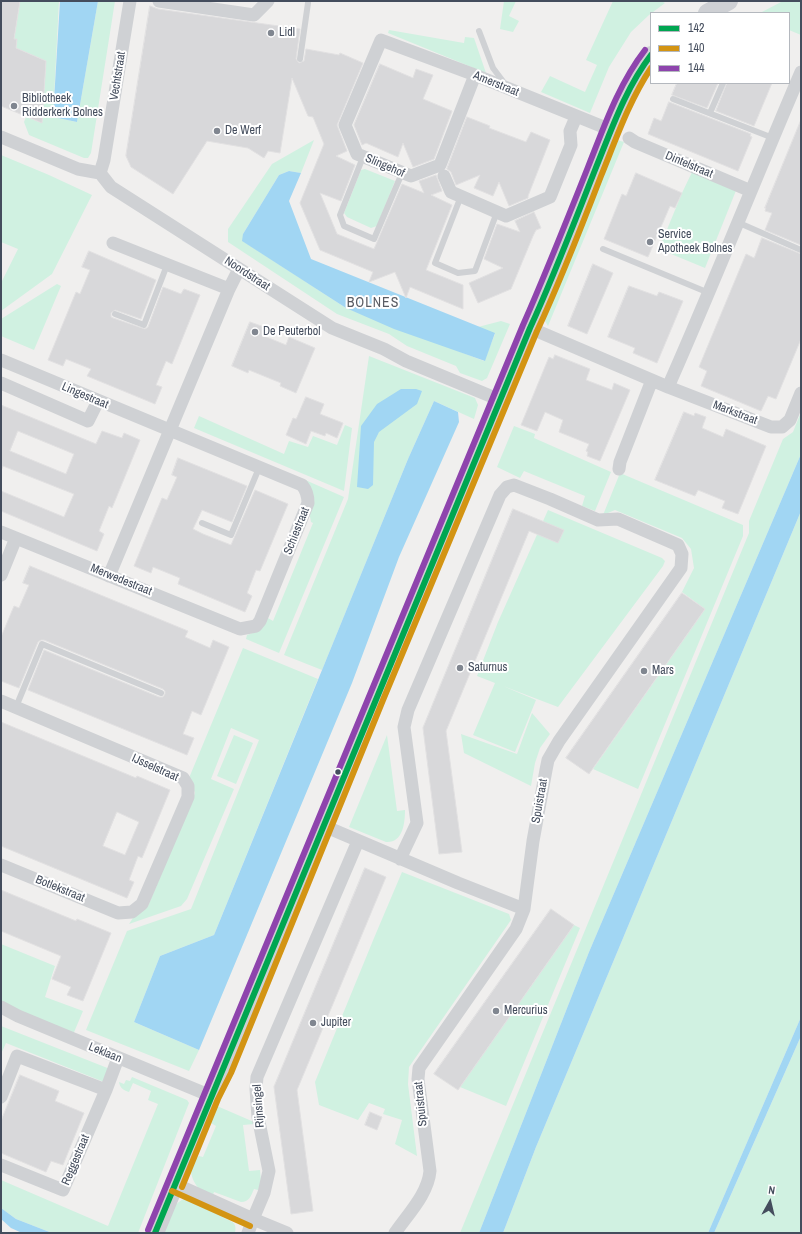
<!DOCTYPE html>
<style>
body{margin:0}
#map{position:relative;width:802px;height:1234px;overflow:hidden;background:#f0efee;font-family:"Archivo Narrow",sans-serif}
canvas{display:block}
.frame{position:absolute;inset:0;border:2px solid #444d5d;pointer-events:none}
.legend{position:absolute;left:650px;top:12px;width:140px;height:72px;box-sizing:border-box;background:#fff;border:1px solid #b4b8be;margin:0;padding:5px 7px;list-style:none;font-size:12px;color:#444d5d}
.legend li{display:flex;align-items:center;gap:8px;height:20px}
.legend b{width:20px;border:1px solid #b4b8be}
.north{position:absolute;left:750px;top:1182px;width:40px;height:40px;-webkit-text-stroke:3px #fff;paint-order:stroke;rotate:8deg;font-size:11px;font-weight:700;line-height:16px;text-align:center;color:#444d5d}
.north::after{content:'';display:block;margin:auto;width:14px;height:18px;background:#444d5d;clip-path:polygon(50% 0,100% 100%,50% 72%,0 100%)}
</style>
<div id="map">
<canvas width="802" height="1234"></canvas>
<div class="frame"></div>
<ul class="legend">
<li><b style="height:5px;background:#00a651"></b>142</li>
<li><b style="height:5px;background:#d39413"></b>140</li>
<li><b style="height:5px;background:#8e44ad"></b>144</li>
</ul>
<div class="north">N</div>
</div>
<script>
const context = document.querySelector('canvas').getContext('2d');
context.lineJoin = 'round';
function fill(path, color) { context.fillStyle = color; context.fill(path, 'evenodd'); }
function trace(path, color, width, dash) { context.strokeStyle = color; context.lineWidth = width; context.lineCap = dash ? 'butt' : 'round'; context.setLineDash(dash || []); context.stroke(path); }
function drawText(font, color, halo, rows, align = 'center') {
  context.font = font + ' "Archivo Narrow",sans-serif'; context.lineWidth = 4; context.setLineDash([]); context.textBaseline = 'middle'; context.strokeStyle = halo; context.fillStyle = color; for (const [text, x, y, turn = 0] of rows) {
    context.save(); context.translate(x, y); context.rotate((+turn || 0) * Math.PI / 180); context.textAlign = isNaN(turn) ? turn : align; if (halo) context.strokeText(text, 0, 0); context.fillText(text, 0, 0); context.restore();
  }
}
const green = new Path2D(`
 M20,1H59L53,117L77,122L98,1H115L91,153L88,158H84L29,135L24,122L26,117L42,123L46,61L16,48L17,40L14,39Z
 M504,1H516L509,16L519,21L513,32L500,29Z
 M613,1H661L665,3L649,15L631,32L609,67L590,113L541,92L550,76L585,92L597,65L586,60Z
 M783,1H801V35L789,30V13H760Z
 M389,30L464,43L465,37L474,38L486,73L388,33Z
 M314,140L301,173L289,171L279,175L243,234V241L346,308L484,361L495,334L478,327L501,321L510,324L487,378L482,381L460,373L456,366L407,346L389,334L337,314L228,242V229L272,164Z
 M617,140L624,142L548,326L545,321V314Z
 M1,155L49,175L92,195L52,274L1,311V283L18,249L1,242Z
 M365,169L395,181L377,226L371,228L347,217L344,213L361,170Z
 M693,170L737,188L705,268L659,249L682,193Z
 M57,284L61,286L34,350L1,336V319Z
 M369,356L475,398L478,405L474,419L434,401L408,459L322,670L284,655L348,499Z
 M801,412V454L589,952L479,1233H460L749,533V521L783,439L793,432Z
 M199,416L284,454L289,441L308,447L313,436L337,445L345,425L352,428L344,491L194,428Z
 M514,426L535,434L534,438L611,472L595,511L582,506L585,496L524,471L520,478L497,467Z
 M620,473L743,525V536L638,789L593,769L705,609L682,592L694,568L691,549L682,538L615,510L603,515Z
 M303,479L344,497L279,653L246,639L247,635L260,630L268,618L273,621L313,523L311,522Z
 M548,510L662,558L665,561L663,566L558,707L503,686L536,700L515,752L473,735L495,683L477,676L498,622Z
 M801,511V1017L708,1233H503L536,1147Z
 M243,648L318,679L214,935L160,956L134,1022L199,1050L189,1071L86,1030L127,931L191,909L259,740L231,728L211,779L234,789L187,899L181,906L129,924L133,918L148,906L195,793L189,778Z
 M532,713L550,734L540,748L535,763L531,786L464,753L461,734L517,754Z
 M234,735L253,743L236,784L217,776Z
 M387,735L397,811L405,810C405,823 403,843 386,842L349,827Z
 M402,872L509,914L511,920L409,1067L408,1084L417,1156L395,1144L402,1120L383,1114L385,1109L369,1103L358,1120L319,1105L315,1082L374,938Z
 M574,925L580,928L506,1106L460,1087Z
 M1,944L55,966L45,997L83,1011L72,1037L9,1008L1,1000Z
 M1,1026L110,1069L104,1082L6,1043L1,1054Z
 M801,1036V1233H714Z
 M132,1077L187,1100L189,1103L138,1233H52L16,1219L1,1208V1180L108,1226L158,1104L148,1100L151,1091L133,1083L129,1092C123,1090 120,1088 119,1082L124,1084L126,1080L130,1081Z
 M217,1106L254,1122V1124L243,1125L249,1171L260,1170L261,1182L258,1190L254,1189C251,1196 249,1202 241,1202L214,1192L213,1195C209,1194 204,1192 200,1190C194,1184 188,1171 192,1162C194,1160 197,1158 199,1156L203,1157L216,1126L209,1122Z
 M184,1199H188C197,1202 207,1205 215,1209C217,1211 218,1214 221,1216C229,1222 238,1220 235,1233H163C168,1221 171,1204 184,1199Z`);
const water = new Path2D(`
 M60,1H98L77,122L53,117Z
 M289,171L301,173L289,201L311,259L495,333L485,361L394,329L346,308L242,241L243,234L279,175Z
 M401,389H416L422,391L417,404L379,432L374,442L373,485L368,489L357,487L361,426L377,404Z
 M434,401L458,412L459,422L399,557L352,683L199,1050L134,1022L160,956L214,935L408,459Z
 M801,454V511L536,1147L503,1233H479L589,952Z
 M801,1017V1036L714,1233H708Z
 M1,1208L16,1219L52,1233H22L11,1228L1,1219Z`);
const building = new Path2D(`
 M1,1H20L14,39H17L16,48L46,61L42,123L1,106Z
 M150,6L158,9L300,29L296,59L299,63L304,61L306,49L339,55L340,53L363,63L337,125L347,151L336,156L355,165L341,201L320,193L337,234L374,249L402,184L424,193L419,181L436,175L442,191L431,195L452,205L426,270L463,285V309L410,287L406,298L395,272L369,282L373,272L320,250L300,203L324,144L313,117L308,116L292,78L280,153L268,151L264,158L248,148L207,141L173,194L131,167L126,156Z
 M380,64L413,78L416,69L433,75L423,99L452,111L434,159L413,167L403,143L398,157L366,143L362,145L354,125Z
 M677,83H718L707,108L672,95Z
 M727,83H772L754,126L716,111Z
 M669,102L751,134L750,136L752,137L738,171L648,134L654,118L661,121Z
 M467,117L490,126L489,128L526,142L531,132L550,140L528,196V198L509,206L499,182L493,196L474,188L480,175L456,185L451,172L447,169Z
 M801,120V245L765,230L772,213L765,211L766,208H765Z
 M636,173L682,193L675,208L670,206L648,257L604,239L622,194L626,196Z
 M534,212L541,228L536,230L533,236L511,289L478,303L469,283L503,268L484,259L497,224L520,232L515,221Z
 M762,238L801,254V339L776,399L768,396L761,411L701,386L707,371L699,367L746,254L754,258Z
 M89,251L156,280L141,319L115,310L111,313V317L113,318L145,329L148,327L163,287L181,294L184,289L200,295L172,364L166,361L156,385L162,387L155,404L87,376L91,369L66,359L63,366L48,360L76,292L80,294L90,270L82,267Z
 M593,264L613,273L587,334L568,326Z
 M629,286L657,296L659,292L683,301L657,363L633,353L635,348L608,337Z
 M250,322L267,328L264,336L286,345L289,337L315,348L296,393L280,386L281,383L249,370L248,373L232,366Z
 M555,355L590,369L586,380L612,390L614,383L630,390L600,461L587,456L588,452L586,451L589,444L559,432L563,420L545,412L537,431L521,425L549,357L553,359Z
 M306,397L324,404L320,414L343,423L337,438L326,433L325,436L311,431L306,444L286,435L293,418L296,419Z
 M1,405L96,444L102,431L122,438L124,433L140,440L112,508L109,506L99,531L104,534L97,551L1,511V491L64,517L74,494L3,466L1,471ZM18,431L74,454L66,474L10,451Z
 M684,412L694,416L695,413L706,417L702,428L723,437L726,429L766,446L738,514L722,508L725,501L698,490L695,496L655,480Z
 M178,458L247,486L232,522L202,510L193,529L203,534L231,545L255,490L288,504L260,571L256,570L247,593L252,596L245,612L178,584L180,578L153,567L151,573L134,566L162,498L167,500L177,477L172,475Z
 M513,509L564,530L558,543L529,531L446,731L462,852L439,854L423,728Z
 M30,566L188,631L185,637L210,648L213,640L229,647L201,715L192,711L183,734L194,738L187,755L28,690L44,650L159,697H163L165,694V691L163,689L44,640H41L38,642L19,688L1,681V637L14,606L19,608L29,585L23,583Z
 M682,593L705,609L589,774L566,758Z
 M1,722L136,778L137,776L170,790L142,858L138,856L129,880L134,882L127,898L1,846ZM117,812L139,822L125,855L103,846Z
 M365,868L386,877L297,1090L313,1211L291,1214L274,1087Z
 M1,890L76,921L77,919L111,933L83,1001L67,995L71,987L52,979L61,956L1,931Z
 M551,909L574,925L458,1090L434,1074Z
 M20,1075L59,1091L55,1101L84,1113L63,1165L51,1161L46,1172L1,1153V1121Z
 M370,1112L382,1117L377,1130L365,1125Z`);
const lane = new Path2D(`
 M479,31L493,68L505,84
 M300,59L308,3
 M673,99L773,138
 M710,113L723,83
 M363,157L340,215L344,226L374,239L402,173
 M461,196L435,263L458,273L475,271L497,212
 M737,222L801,250
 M603,249L709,293
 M115,314L144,325L167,265
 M202,523L231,535L259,468
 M16,707L42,644L161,693`);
const street = new Path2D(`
 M159,1L254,15L268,1
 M475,75L440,165L411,176L357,154L345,125L381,40L475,75L611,130
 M1,137L78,169L100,173L111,187L332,328L384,349L406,361L500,400
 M629,138L635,142L751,191
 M100,173L104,160L130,1
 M444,176L451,192L506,216L550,197L571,145L570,131L576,117
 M113,243L229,289
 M530,328L668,387L771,427H782L790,420L801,393
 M1,360L302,485C307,491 308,496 308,503L260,621L256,626L240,629L1,532
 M1,383L88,421L98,401
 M668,387C714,283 756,177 801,72
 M619,469L620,462L652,380
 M1,575L16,538
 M109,576L229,289L239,269
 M1,701L183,778L188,786V797L142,904L132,912L118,913L1,865
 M324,826L458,883L524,909
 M1,1007L18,1016L211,1096
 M1,1097L17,1056L106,1090
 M1,1165L63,1190L106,1090L118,1058
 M175,1184L253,1219L248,1233
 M287,1233L253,1219L264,1193L269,1171L258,1117L256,1089L257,1077L358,841
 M395,1233C408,1214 428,1194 430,1171L418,1079L419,1068L516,929L524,909L533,841L546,770L548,760L559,741L681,568L682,554L678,545L618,519L598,520L550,499L514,485L507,487L500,495L408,710L404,727L417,823L400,859`);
const secondary = new Path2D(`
 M707,13L729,1
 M155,1233L530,328L548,289L611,130C621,107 634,75 651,55`);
const bus1 = new Path2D(`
 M155,1233L530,328C554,276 574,223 595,170C611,131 625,89 651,55`);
const bus2 = new Path2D(`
 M182,1187L218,1099L231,1073L383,700L537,331C561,280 581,228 601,176C616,139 629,101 651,68
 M172,1191L250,1226`);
const bus3 = new Path2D(`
 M148,1230L523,325C546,273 567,220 588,167C604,127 618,85 645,50`);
const markers = [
 [271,33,4,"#808690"],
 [14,106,4,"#808690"],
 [217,131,4,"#808690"],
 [650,242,4,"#808690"],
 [255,332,4,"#808690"],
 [460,668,4,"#808690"],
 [644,671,4,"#808690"],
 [338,772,3.5,"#444d5d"],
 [496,1011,4,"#808690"],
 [313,1023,4,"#808690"]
];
const poiNames = [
 ["Lidl",279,33],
 ["Bibliotheek",22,99],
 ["Ridderkerk Bolnes",22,113],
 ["De Werf",225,131],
 ["Service",658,235],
 ["Apotheek Bolnes",658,249],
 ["De Peuterbol",263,332],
 ["Saturnus",468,668],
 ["Mars",652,671],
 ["Mercurius",504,1011],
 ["Jupiter",321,1023]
];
const streetNames = [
 ["Vechtstraat",118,76,-81],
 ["Amerstraat",496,84,22],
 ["Dintelstraat",689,165,23],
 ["Slingehof",385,166,23],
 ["Noordstraat",247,274,33],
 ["Lingestraat",85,396,23],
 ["Markstraat",735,413,21],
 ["Schiestraat",297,531,-68],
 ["Merwedestraat",121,580,22],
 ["IJsselstraat",155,768,24],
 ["Spuistraat",540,801,-80],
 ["Botlekstraat",60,889,22],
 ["Leklaan",105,1053,22],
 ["Spuistraat",421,1104,-96],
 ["Rijnsingel",259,1106,-94],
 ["Reggestraat",76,1160,-67]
];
const quarterNames = [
 ["BOLNES",373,303]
];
fill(green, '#d0f1e1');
fill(water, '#a1d6f3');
fill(building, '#d8d8da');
trace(building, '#e1e0e1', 1);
trace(lane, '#cfd1d4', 6);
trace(street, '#cfd1d4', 13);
trace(secondary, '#ced0d4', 18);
trace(bus1, '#00a651', 6);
trace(bus2, '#d39413', 6);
trace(bus3, '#8e44ad', 6);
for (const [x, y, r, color] of markers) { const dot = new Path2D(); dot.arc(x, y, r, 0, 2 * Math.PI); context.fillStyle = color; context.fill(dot); trace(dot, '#fff', 1.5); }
drawText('12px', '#444d5d', '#fff', poiNames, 'left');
drawText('12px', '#444d5d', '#fff', streetNames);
context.letterSpacing = '1px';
drawText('14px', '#595c63', '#fff', quarterNames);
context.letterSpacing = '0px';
</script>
